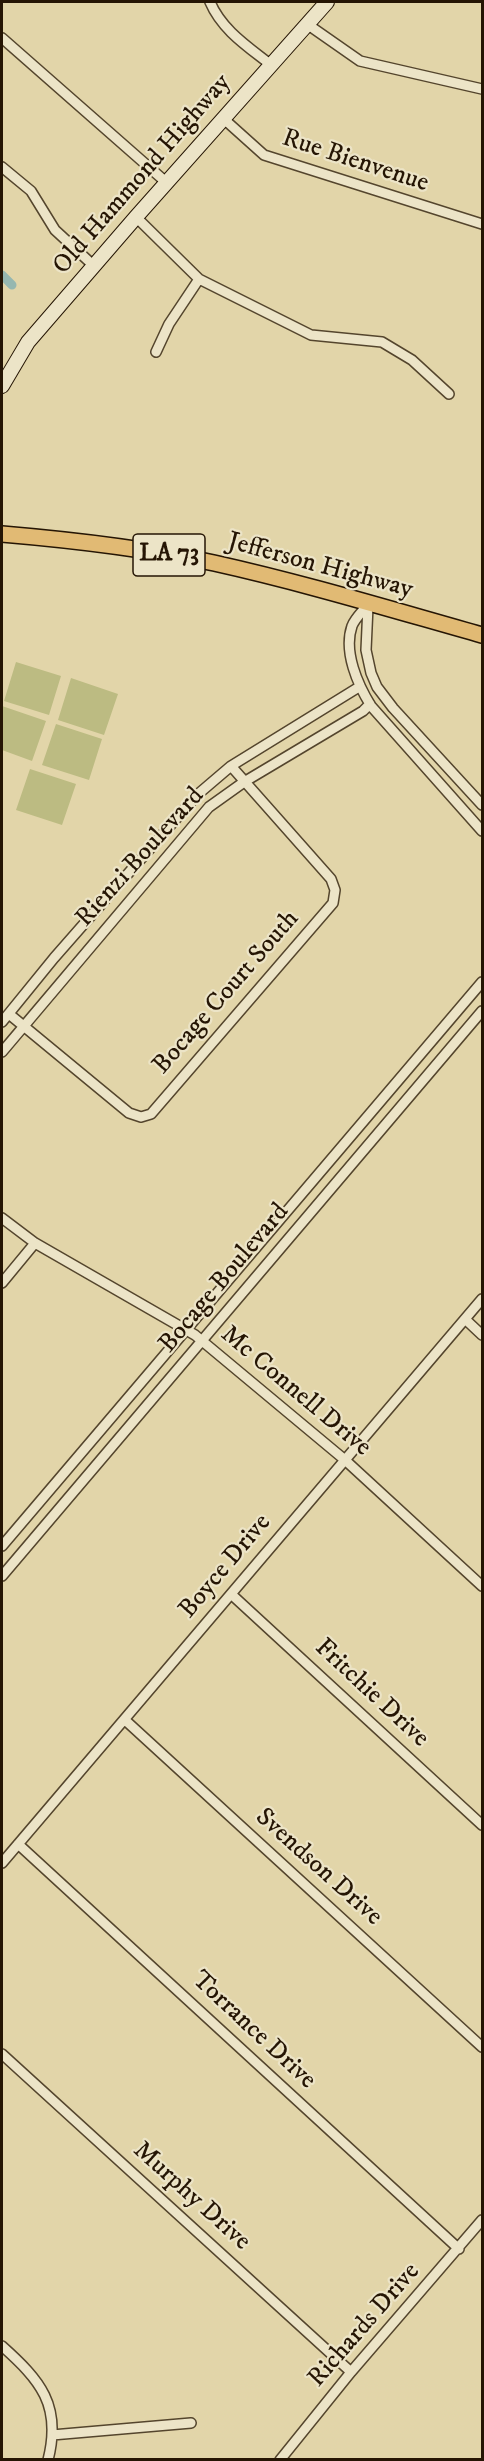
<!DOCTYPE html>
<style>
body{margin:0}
#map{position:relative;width:484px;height:2461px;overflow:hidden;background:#e2d5a9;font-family:"IM FELL DW Pica",serif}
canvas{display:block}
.frame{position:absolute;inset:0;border:3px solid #251504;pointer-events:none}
</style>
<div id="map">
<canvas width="484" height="2461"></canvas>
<div class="frame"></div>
</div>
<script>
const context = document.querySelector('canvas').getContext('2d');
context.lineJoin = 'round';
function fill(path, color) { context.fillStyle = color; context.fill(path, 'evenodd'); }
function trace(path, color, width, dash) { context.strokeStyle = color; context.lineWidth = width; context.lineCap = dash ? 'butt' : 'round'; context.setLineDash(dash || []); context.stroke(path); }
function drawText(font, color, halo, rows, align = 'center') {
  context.font = font + ' "IM FELL DW Pica",serif'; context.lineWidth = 4.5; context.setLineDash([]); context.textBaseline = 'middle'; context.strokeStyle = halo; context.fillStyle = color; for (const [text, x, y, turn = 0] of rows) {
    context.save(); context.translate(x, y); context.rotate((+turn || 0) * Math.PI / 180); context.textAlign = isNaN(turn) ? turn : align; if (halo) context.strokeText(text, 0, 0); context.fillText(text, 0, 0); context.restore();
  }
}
const green = new Path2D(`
 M16,662L61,676L49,715L4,701Z
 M71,678L118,694L104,735L58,720Z
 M2,706L46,721L32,761L2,750Z
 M56,724L102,739L89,780L42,765Z
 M30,769L76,784L62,825L16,810Z`);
const canal = new Path2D(`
 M2,275L12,285`);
const street = new Path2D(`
 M210,2C222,30 247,46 271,65
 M307,24L360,61L482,89
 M2,38L167,183
 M225,120L264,155L482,224
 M2,167L31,191L55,230L94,266
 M136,217L199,279L311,335L382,342L412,360L449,394
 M156,352L169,324L199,279
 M369,603C364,610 355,618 352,626C343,652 358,685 371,706L482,831
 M368,606L366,650L371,673L377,687L393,708L482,805
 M9,1014L129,1113L141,1117L151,1114L333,903L335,890L331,879L231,766
 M2,1022L54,958L197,795L231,766L359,687
 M2,1052L209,807L244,782L363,711L370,704
 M2,1218L35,1243L195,1335L345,1460L482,1586
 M2,1283L35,1243
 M465,1319L482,1335
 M2,1546L482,982
 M2,1576L482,1011
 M231,1594L482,1825
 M125,1720L482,2047
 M18,1844L459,2249
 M2,1863L482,1299
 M2,2054L351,2372
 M2,2346C40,2380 62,2405 48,2460
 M52,2435L191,2423
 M280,2460L351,2372L482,2220`);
const secondary = new Path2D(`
 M2,386L28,342L136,217L327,2`);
const primary = new Path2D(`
 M2,534C73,540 143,548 214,563C304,583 393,610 482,635`);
const shields = [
 [169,555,72]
];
const shieldNames = [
 ["LA 73",169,555]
];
const streetNames = [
 ["Rue Bienvenue",355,162,18],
 ["Old Hammond Highway",143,175,-49],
 ["Jefferson Highway",320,567,15],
 ["Rienzi Boulevard",141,858,-48],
 ["Bocage Court South",227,993,-49],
 ["Bocage Boulevard",225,1279,-50],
 ["Mc Connell Drive",295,1392,40],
 ["Boyce Drive",226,1567,-50],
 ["Fritchie Drive",371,1694,43],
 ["Svendson Drive",318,1868,42],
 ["Torrance Drive",253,2031,43],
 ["Murphy Drive",191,2197,42],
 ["Richards Drive",365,2326,-49]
];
fill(green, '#bcbb82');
trace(canal, '#96b7b0', 9);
trace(street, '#54452d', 12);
trace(secondary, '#251504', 16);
trace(primary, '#251504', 18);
trace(street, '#ece4c7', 9);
trace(secondary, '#ece4c7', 14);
trace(primary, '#e1ba74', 15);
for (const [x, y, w] of shields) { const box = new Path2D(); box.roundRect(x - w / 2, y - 21, w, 42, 4.5); context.fillStyle = '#ece4c7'; context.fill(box); trace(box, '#251504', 1.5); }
drawText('bold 24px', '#251504', null, shieldNames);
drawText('26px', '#251504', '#ece4c7', streetNames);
</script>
